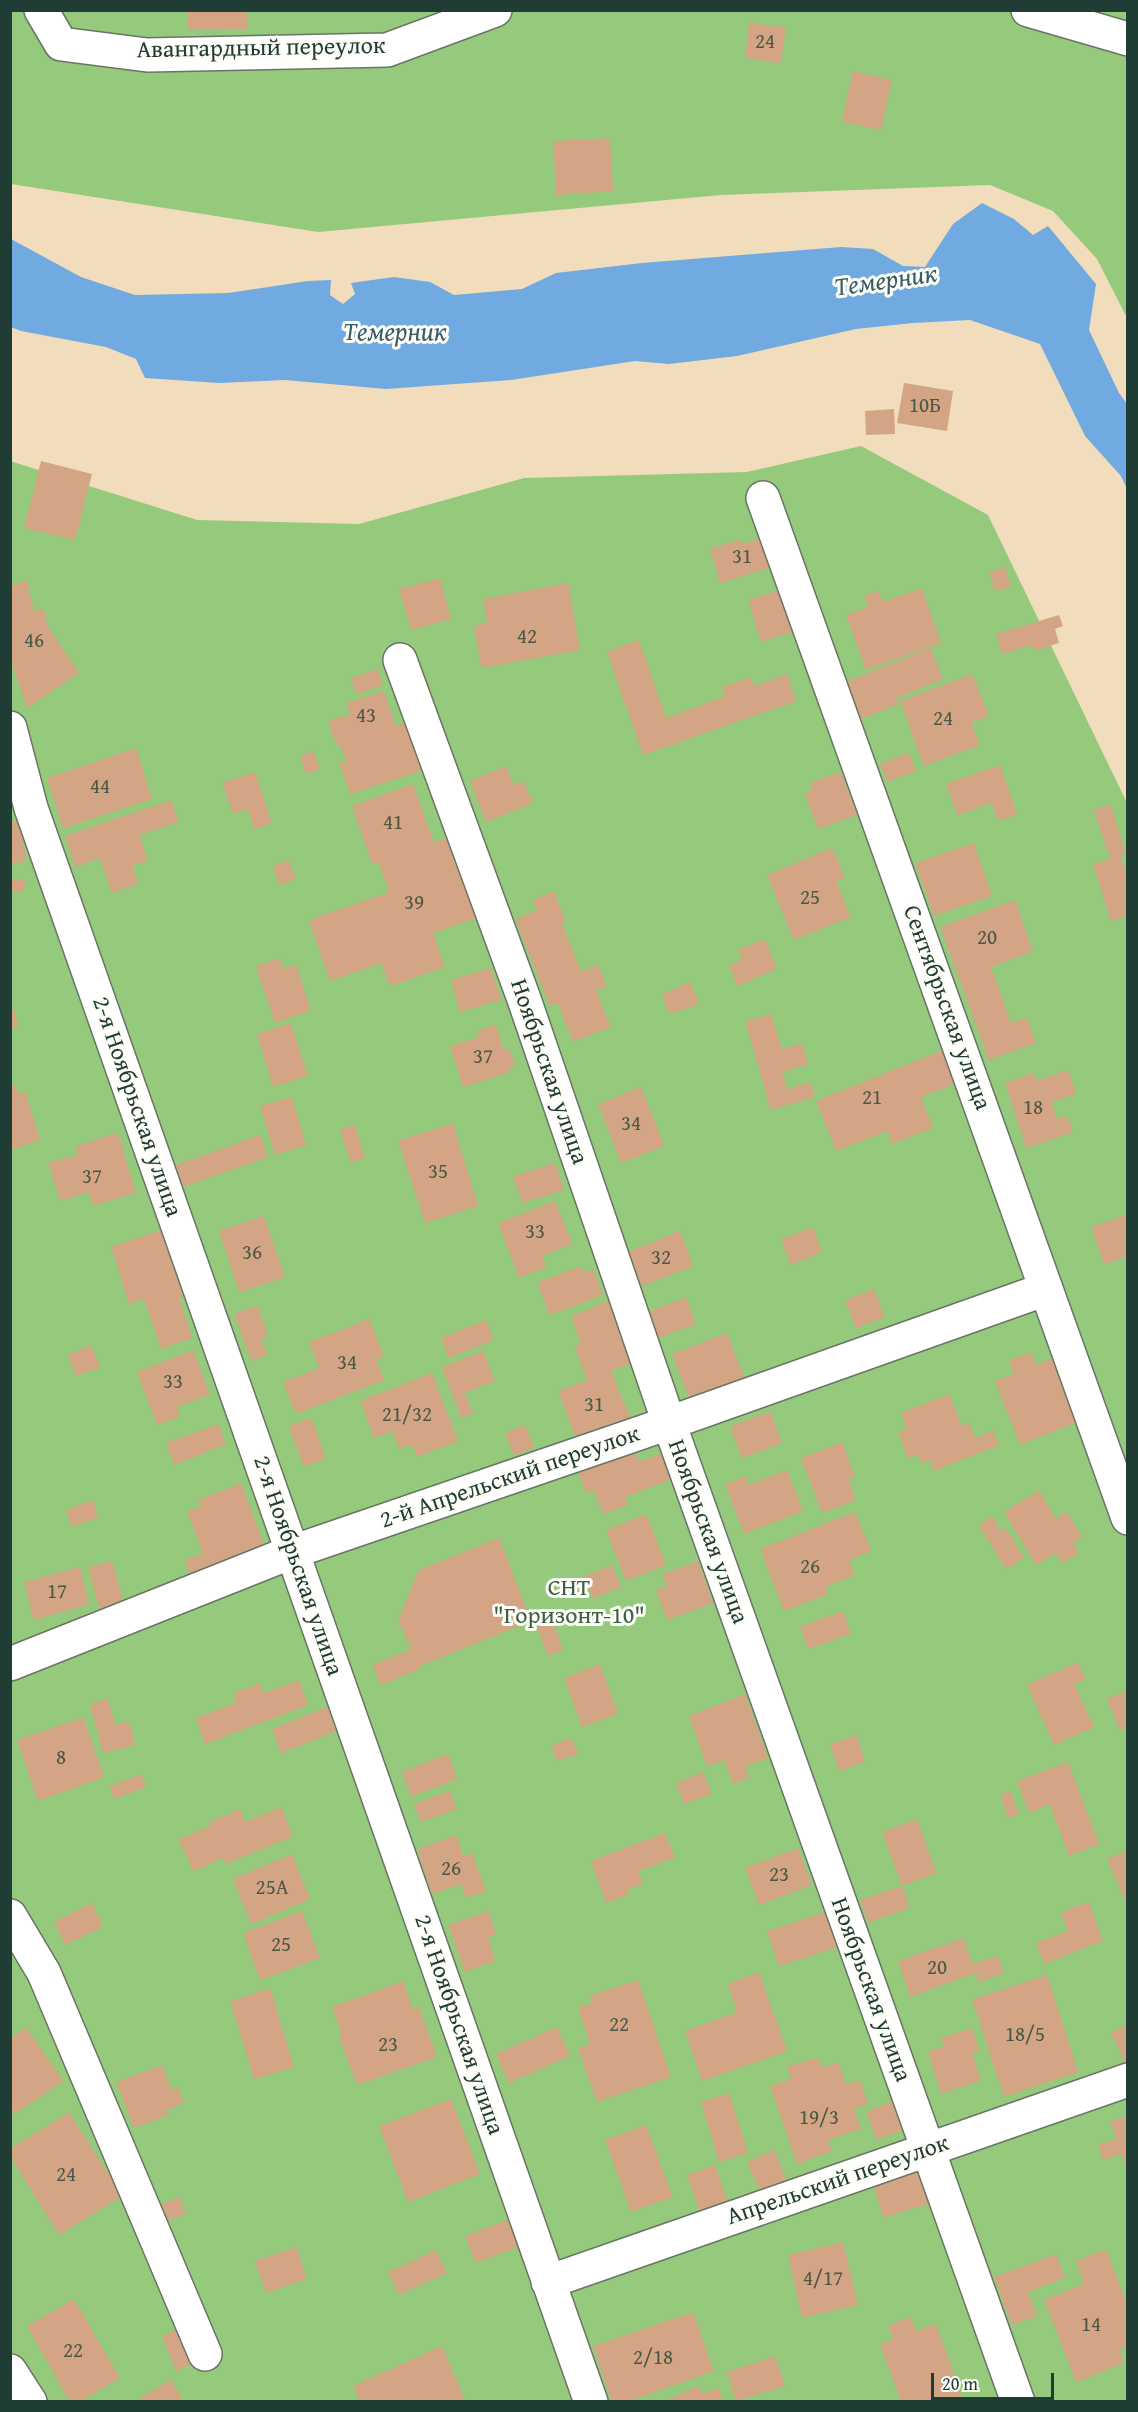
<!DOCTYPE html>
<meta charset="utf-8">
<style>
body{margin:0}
#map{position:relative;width:1138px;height:2412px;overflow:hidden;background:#f1ddbc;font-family:"Gentium Book Plus",serif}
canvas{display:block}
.frame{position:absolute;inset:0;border:12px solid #1f3d34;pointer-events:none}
.scale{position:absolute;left:931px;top:2373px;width:123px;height:27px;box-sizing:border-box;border:3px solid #1f3d34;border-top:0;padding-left:8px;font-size:18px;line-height:21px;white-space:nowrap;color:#1f3d34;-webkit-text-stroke:4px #fdfcf7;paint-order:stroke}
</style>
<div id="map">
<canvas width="1138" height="2412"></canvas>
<div class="frame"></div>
<div class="scale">20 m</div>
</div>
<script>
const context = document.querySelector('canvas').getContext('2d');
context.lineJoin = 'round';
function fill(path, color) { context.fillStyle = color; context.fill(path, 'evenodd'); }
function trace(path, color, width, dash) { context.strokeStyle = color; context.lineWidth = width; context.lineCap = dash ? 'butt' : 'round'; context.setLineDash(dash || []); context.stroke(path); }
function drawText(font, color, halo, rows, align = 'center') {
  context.font = font + ' "Gentium Book Plus",serif'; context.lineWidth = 6; context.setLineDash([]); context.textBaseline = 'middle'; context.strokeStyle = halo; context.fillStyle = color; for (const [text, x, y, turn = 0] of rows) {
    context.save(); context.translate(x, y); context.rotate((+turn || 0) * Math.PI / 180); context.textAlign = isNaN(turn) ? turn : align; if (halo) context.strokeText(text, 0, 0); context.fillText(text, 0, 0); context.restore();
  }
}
const green = new Path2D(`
 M10,11H1127V318L1097,259L1053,211L990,185L721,195L318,232L11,184Z
 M861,446L988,515L1127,803V2401H11L10,461L197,520L359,524L524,478L747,472Z`);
const water = new Path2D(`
 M982,203L1014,219L1033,235L1048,226L1096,284L1089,330L1119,393L1127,404V489L1121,476L1085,436L1040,344L970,320L913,323L856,329L737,356L669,364L635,361L511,380L386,389L285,380L219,383L145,378L136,359L106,347L21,331L11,327V239L81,277L135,295L228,293L308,281L331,280L330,295L343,304L355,294L351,283L394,277L430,282L454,295L522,289L556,273L642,263L841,247L873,249L903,266L925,267L953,224Z`);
const building = new Path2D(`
 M188,10H247L248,29L188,30Z
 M749,23L786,27L781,63L745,58Z
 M853,71L892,80L881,130L842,122Z
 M610,138L613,191L556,195L553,141Z
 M904,383L953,391L947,431L897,423Z
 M894,409L895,434L866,435L865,411Z
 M41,461L92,474L75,540L24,528Z
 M766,537L775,566L720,583L710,549L741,539L743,544Z
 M1005,567L1011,587L995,591L989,572Z
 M440,578L451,619L411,630L399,589Z
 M27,581L34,611L44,609L47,625L79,673L27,708L10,658V585Z
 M568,583L580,650L481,668L474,626L487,623L483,599Z
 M922,588L941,643L866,670L846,615L868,607L864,596L879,591L883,602Z
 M782,589L795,631L761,642L748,600Z
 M1059,615L1063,626L1055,629L1059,643L1034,651L1032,645L1002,654L996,634Z
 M639,640L666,718L725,696L722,687L751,677L754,686L787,674L796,701L643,755L607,652Z
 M931,648L943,679L896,698L899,704L856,721L841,684Z
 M378,669L383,685L356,694L351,678Z
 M972,674L989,716L971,723L980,745L924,766L900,701Z
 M384,691L396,726L407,722L423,770L350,794L339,763L346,761L340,744L336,745L328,721L350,714L346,703Z
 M136,748L152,799L63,828L47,778Z
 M313,751L320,769L306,774L300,756Z
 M909,753L916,771L888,782L880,764Z
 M1000,765L1017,814L998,821L992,803L957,815L946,784Z
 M506,766L514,785L523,781L533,803L486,822L470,781Z
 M255,772L272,823L254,829L247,809L233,814L222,783Z
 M841,772L857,815L818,829L805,793L812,790L810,783Z
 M413,784L434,843L452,836L479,917L433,933L445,967L390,986L381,963L330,981L309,920L389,892L379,862L372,864L352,806Z
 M171,800L179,822L139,835L148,860L132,866L138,884L112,893L100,858L75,867L65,836Z
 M1111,805L1126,854L1120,855L1128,879V916L1111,921L1093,864L1110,859L1094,810Z
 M21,821L26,862L10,863V822Z
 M974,843L992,896L934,916L915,863Z
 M832,848L845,878L836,881L851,917L794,940L767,875Z
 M288,860L296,879L280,885L272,867Z
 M10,879L25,880L24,891H10Z
 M554,891L566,923L562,924L581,971L598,965L607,986L596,990L611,1027L573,1042L558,1003L550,1006L515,919L537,910L533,900Z
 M1015,900L1033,951L991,967L1011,1023L1026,1017L1036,1043L989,1060L940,927Z
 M765,939L777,969L737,986L729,965L742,960L738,950Z
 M280,958L283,969L296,964L311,1010L275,1023L256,966Z
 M491,968L501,1000L460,1012L451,980Z
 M690,982L699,1004L670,1014L662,994Z
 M14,1009L18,1026L10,1028V1010Z
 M771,1014L782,1049L802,1043L808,1064L782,1072L787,1089L810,1082L815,1097L771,1110L745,1021Z
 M291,1023L308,1076L273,1087L257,1034Z
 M496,1025L503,1050L509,1048L515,1066L509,1068L510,1072L463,1087L450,1046L479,1037L477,1031Z
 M943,1050L956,1083L921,1097L933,1128L892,1144L887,1131L836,1151L816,1101Z
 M1068,1070L1076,1094L1052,1102L1057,1119L1067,1116L1073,1132L1026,1148L1005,1083L1033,1073L1036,1081Z
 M15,1085L18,1093L25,1091L40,1140L10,1150V1087Z
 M641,1087L664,1146L621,1163L598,1104Z
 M292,1097L306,1145L275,1155L260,1106Z
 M453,1123L478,1206L425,1223L398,1141Z
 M355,1125L365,1158L351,1163L340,1129Z
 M118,1133L136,1193L93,1206L89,1192L60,1201L48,1163L78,1155L75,1146Z
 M260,1135L268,1157L180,1188L173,1166Z
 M555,1163L564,1190L522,1203L513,1176Z
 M555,1201L572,1244L542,1256L546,1267L519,1278L498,1223Z
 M1128,1214V1256L1104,1264L1091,1227Z
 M264,1216L285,1277L239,1292L219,1231Z
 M812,1227L822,1252L791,1265L781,1240Z
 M160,1230L172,1263L180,1260L192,1294L179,1298L192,1338L161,1349L144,1299L129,1304L111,1247Z
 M680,1231L693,1266L642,1286L628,1252Z
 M580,1266L583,1272L593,1269L603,1295L550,1315L537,1283Z
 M874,1289L885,1317L856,1328L845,1300Z
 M686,1297L696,1324L656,1339L646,1313Z
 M608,1301L619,1329L622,1328L635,1361L611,1371L631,1420L577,1442L558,1391L587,1380L574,1346L581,1344L571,1316Z
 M257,1305L268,1336L261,1339L267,1355L252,1361L234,1314Z
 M369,1319L384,1356L376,1359L384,1380L296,1414L283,1382L319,1368L309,1342Z
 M486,1320L494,1340L449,1358L441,1338Z
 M727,1333L746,1382L691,1403L672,1354Z
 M91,1345L100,1367L76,1376L68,1355Z
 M193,1350L210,1394L177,1407L180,1416L157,1425L137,1372Z
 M483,1351L495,1381L465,1393L473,1413L461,1418L442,1367Z
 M1031,1352L1036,1365L1053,1358L1079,1421L1020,1445L995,1381L1014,1374L1009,1361Z
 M432,1373L458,1441L417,1457L412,1444L399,1449L392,1431L374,1438L360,1401Z
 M949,1394L962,1426L969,1423L975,1438L993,1431L999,1445L934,1471L930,1460L921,1464L918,1454L908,1458L898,1432L907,1429L901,1413Z
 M770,1411L782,1443L742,1458L730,1427Z
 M311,1418L326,1458L304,1467L289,1426Z
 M218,1424L226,1444L174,1465L166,1443Z
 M525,1425L534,1447L514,1456L505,1433Z
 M842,1442L855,1476L848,1479L856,1500L822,1513L801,1458Z
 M633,1445L639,1462L665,1452L675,1478L625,1497L628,1505L603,1514L594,1490L586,1493L576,1466Z
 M787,1470L803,1511L744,1534L725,1484L746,1476L749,1485Z
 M241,1483L267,1552L192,1580L185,1560L203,1553L187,1512L201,1506L198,1500Z
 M1039,1490L1056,1519L1067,1512L1082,1537L1073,1543L1079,1553L1062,1563L1056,1553L1036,1565L1004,1512Z
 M93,1500L98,1517L72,1527L66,1510Z
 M855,1512L871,1551L849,1560L855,1575L825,1587L828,1594L784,1611L760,1549Z
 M646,1514L666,1565L626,1581L606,1530Z
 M992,1516L1001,1531L1006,1528L1024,1558L1006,1569L979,1525Z
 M499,1538L531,1621L418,1667L419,1669L381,1685L372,1665L411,1649L398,1620L419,1570Z
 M112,1561L124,1604L100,1611L88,1567Z
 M698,1561L713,1603L667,1620L656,1590L667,1586L663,1574Z
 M612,1565L621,1587L593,1598L583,1577Z
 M80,1567L89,1604L34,1620L24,1582Z
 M843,1611L851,1634L808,1649L800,1627Z
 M560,1612L564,1623L555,1627L563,1650L548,1656L535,1621Z
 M1078,1662L1086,1679L1074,1684L1094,1727L1054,1745L1027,1685Z
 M600,1664L618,1714L582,1727L564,1678Z
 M299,1680L308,1705L205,1744L196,1718L236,1703L233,1694L260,1683L263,1693Z
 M1128,1690V1727L1120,1730L1107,1699Z
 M745,1694L768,1758L745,1766L749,1777L733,1784L724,1760L707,1766L689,1716Z
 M108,1699L115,1725L129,1721L135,1745L103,1753L90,1704Z
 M327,1707L336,1731L281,1753L272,1729Z
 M83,1717L104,1777L38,1801L17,1740Z
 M856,1735L865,1762L839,1771L830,1744Z
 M571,1738L578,1754L557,1761L551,1746Z
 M448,1754L457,1779L411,1797L402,1772Z
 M1068,1762L1099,1844L1069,1856L1050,1804L1029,1813L1017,1781Z
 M703,1772L712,1794L684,1804L676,1783Z
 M141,1774L146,1787L114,1799L110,1786Z
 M450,1791L457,1809L421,1822L414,1804Z
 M1010,1791L1019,1814L1008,1818L1000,1795Z
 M281,1807L293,1836L226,1864L223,1858L193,1871L179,1839L210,1826L208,1823L240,1809L245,1822Z
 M917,1819L936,1873L902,1886L882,1832Z
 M665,1833L675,1858L638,1871L643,1884L627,1890L629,1894L606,1903L591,1861Z
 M456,1835L463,1856L472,1853L486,1891L466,1898L461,1884L432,1894L417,1849Z
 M798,1848L812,1885L759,1905L745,1868Z
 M1128,1850V1907L1107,1859Z
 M292,1854L310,1899L251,1924L233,1879Z
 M902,1886L909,1908L868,1923L860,1900Z
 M1089,1902L1103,1941L1044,1964L1036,1943L1068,1931L1061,1912Z
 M92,1903L103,1927L65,1945L54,1922Z
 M302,1911L320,1958L260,1980L243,1933Z
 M488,1911L496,1934L488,1937L495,1961L465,1972L448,1925Z
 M829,1911L841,1946L779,1966L767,1931Z
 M963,1938L973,1964L998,1956L1004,1973L979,1982L976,1973L910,1997L898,1961Z
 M759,1972L787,2051L702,2081L685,2031L737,2012L728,1984Z
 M1047,1975L1078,2072L1004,2097L972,1999Z
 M638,1980L671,2077L597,2102L578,2048L590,2044L578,2007L592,2003L590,1996Z
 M403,1981L413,2009L419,2007L437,2057L357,2085L339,2036L342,2035L332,2007Z
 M270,1988L294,2067L254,2079L230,2001Z
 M1128,2025V2060L1124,2062L1111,2032Z
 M26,2027L63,2081L15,2114L10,2107V2038Z
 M557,2027L570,2056L509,2083L496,2054Z
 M972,2028L980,2051L972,2053L981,2080L941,2094L928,2052L944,2046L941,2038Z
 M818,2057L822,2068L838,2062L846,2084L860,2080L868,2104L854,2109L861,2129L828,2140L832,2151L797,2164L770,2086L791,2079L787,2067Z
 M162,2065L171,2089L178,2087L184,2103L166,2110L169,2115L134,2128L116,2082Z
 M729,2093L748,2153L719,2162L701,2102Z
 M451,2099L480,2174L408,2202L379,2126Z
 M895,2100L906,2128L877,2140L866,2112Z
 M69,2112L122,2196L59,2235L10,2156V2149Z
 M1128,2116V2171H1127L1121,2154L1103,2160L1098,2145L1117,2139L1110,2121Z
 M646,2125L673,2197L631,2212L605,2140Z
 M774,2150L788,2183L762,2195L747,2162Z
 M715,2165L729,2205L701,2215L687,2175Z
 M921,2171L931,2203L883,2218L874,2186Z
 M180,2197L185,2214L167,2221L161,2204Z
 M510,2219L519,2246L476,2263L465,2236Z
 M843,2242L858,2305L802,2318L788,2255Z
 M296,2247L307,2279L266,2293L255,2261Z
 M1106,2249L1128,2307V2346L1119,2349L1124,2363L1076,2382L1044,2300L1084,2284L1076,2261Z
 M436,2250L447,2273L399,2295L388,2272Z
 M1056,2254L1065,2277L1028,2292L1037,2316L1012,2325L994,2277Z
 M74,2299L120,2378L79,2402H70L27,2326Z
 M693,2312L714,2371L627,2402H612L593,2346Z
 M911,2317L916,2331L936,2324L962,2397L950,2402H901L880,2344L893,2339L889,2325Z
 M184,2326L199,2361L176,2371L162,2336Z
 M442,2346L466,2402H360L353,2386Z
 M775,2356L785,2386L736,2401L727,2372Z
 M171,2380L182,2399L178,2402H142L140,2398Z
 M699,2386L702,2394L718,2388L723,2402H661Z`);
const street = new Path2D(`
 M41,10L61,44L147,55L387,50L495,10
 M1028,10L1128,39
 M763,498L1128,1518
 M400,660L524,999L669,1423L1018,2402
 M10,728L31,808L591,2402
 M10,1664L292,1552L669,1423L1046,1289
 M10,1916L44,1973L205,2354
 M548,2282L1128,2080
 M10,2371L30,2402`);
const numberNames = [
 ["24",765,43],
 ["10Б",925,407],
 ["31",742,558],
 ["42",527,638],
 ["46",34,642],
 ["43",366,717],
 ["24",943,720],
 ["44",100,788],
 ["41",393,824],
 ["25",810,899],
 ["39",414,904],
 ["20",987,939],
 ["37",483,1058],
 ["21",872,1099],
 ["18",1033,1109],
 ["34",631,1125],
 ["35",438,1173],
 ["37",92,1178],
 ["33",535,1233],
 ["36",252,1254],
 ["32",661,1259],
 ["34",347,1364],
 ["33",173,1383],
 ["31",594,1406],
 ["21/32",407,1416],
 ["26",810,1568],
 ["17",57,1593],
 ["8",61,1759],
 ["26",451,1870],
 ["23",779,1876],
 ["25А",272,1889],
 ["25",281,1946],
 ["20",937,1969],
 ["22",619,2026],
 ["18/5",1025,2036],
 ["23",388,2046],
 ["19/3",819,2119],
 ["24",66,2176],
 ["4/17",823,2280],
 ["14",1091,2326],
 ["22",73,2352],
 ["2/18",653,2359]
];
const streetNames = [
 ["Авангардный переулок",261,49,-1],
 ["Сентябрьская улица",946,1008,70],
 ["Ноябрьская улица",548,1072,71],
 ["2-я Ноябрьская улица",136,1107,71],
 ["2-й Апрельский переулок",510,1478,-19],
 ["Ноябрьская улица",707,1532,70],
 ["2-я Ноябрьская улица",297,1566,71],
 ["Ноябрьская улица",870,1990,70],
 ["2-я Ноябрьская улица",458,2025,71],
 ["Апрельский переулок",838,2181,-19]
];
const parkNames = [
 ["СНТ",569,1589],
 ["\"Горизонт-10\"",569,1617]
];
const waterNames = [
 ["Темерник",886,282,-8],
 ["Темерник",395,333]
];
fill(green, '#95ca7c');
fill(water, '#70aae0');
fill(building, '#d4a584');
trace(street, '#687564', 36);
trace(street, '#fff', 33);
drawText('21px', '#4c5748', null, numberNames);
drawText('24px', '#1f3d34', '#fdfcf7', streetNames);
drawText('24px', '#3c6046', '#fdfcf7', parkNames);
drawText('italic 26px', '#375e68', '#fdfcf7', waterNames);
</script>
